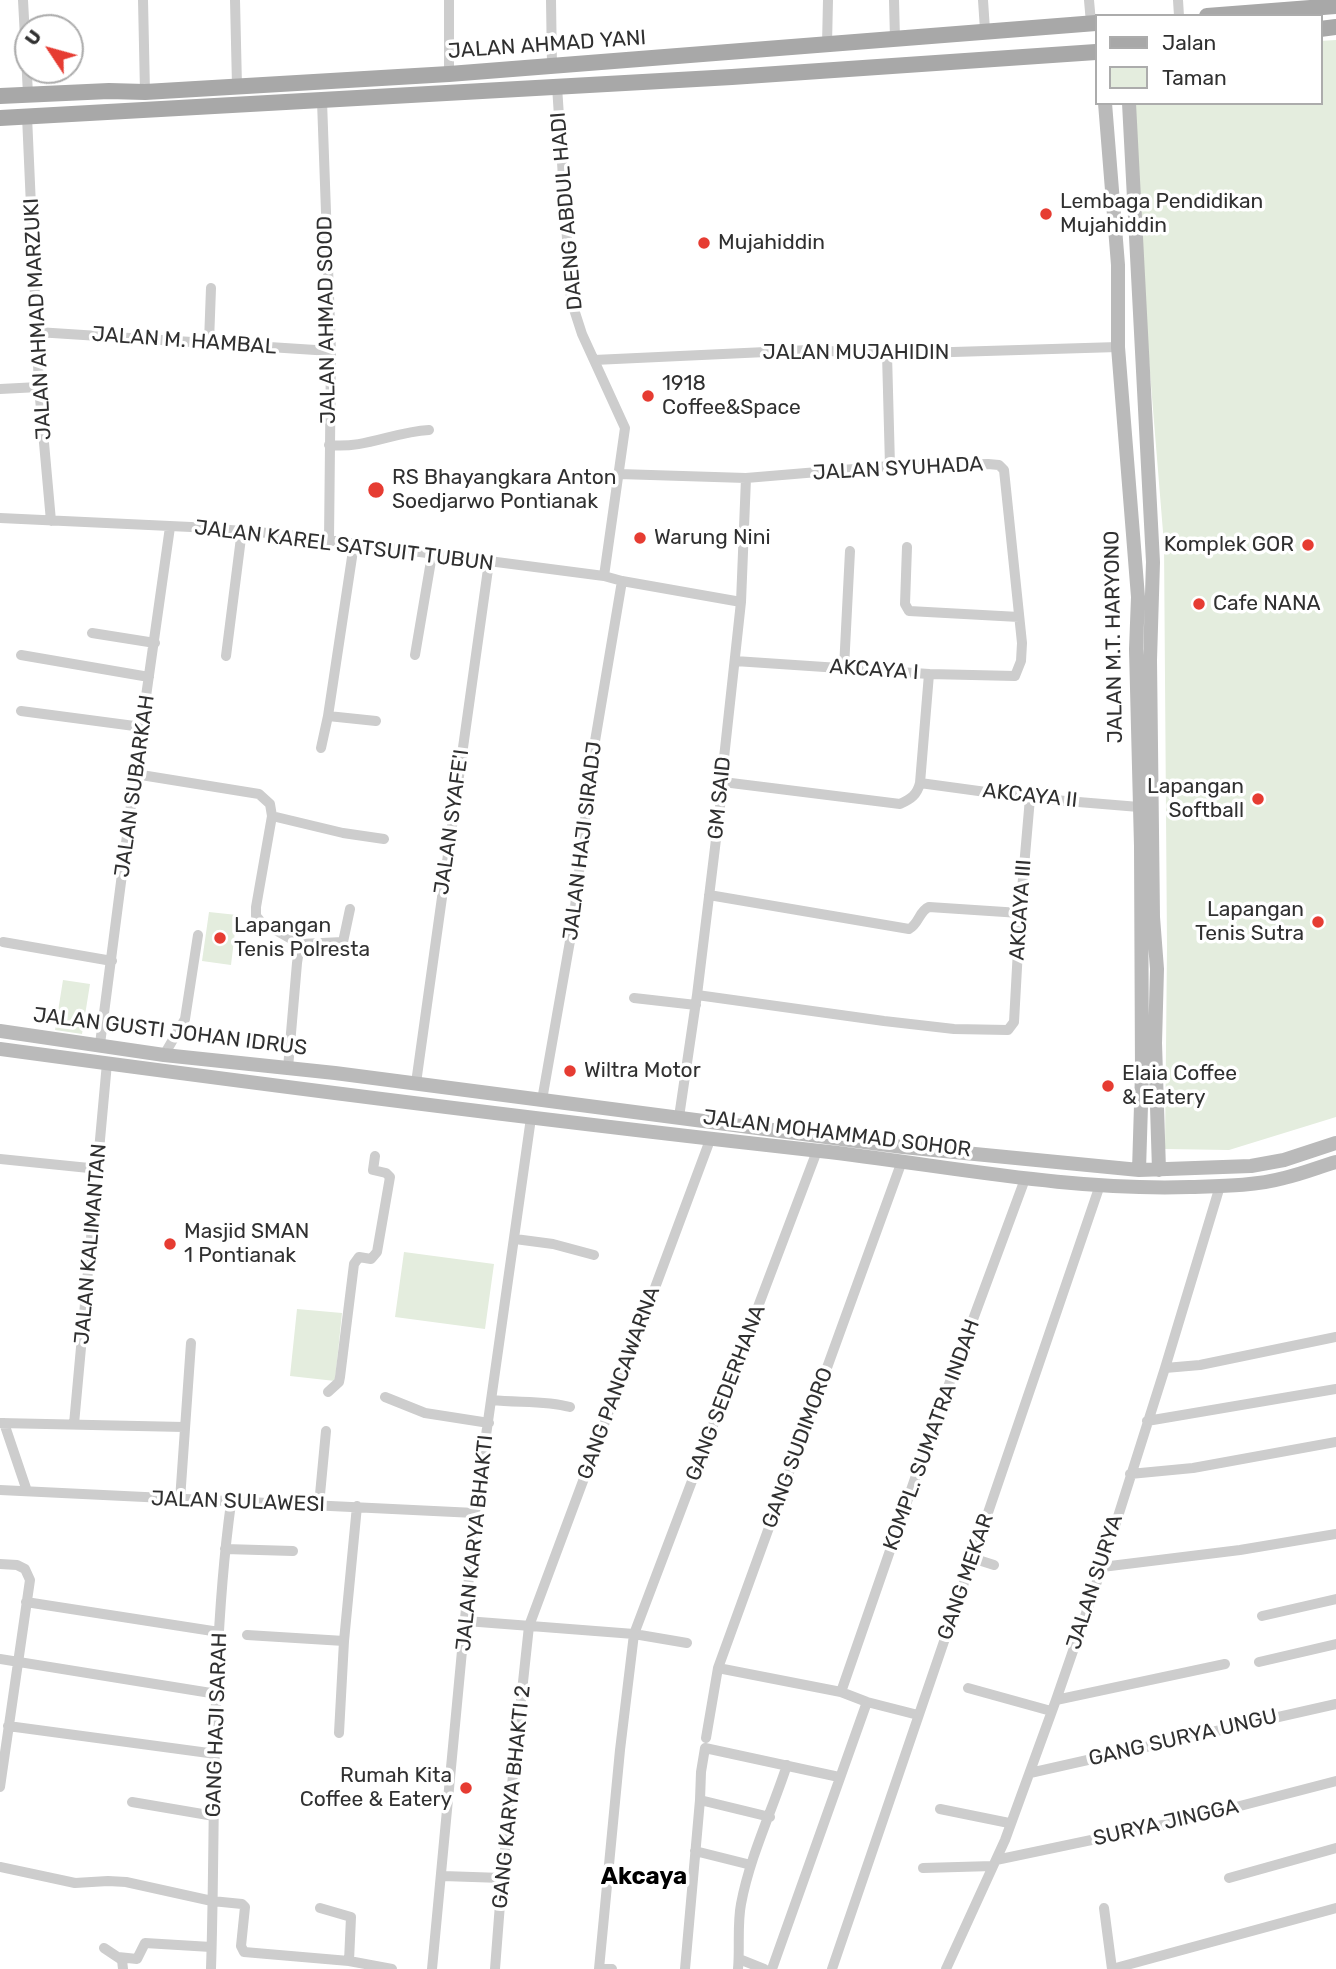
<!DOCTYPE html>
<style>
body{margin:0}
#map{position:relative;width:1336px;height:1969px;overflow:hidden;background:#fff;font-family:Rubik,sans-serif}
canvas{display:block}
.legend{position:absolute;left:1095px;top:14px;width:228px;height:91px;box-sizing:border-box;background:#fff;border:2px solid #acacac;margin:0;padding:9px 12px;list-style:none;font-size:21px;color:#303030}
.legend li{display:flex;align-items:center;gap:14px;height:35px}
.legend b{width:35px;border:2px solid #acacac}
.north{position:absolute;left:14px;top:14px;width:70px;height:70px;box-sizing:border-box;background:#fff;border:2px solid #acacac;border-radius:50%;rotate:306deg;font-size:19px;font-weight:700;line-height:28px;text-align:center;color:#303030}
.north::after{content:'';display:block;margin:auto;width:24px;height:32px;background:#e63c32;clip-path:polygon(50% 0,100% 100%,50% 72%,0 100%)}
</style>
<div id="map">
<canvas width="1336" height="1969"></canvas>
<ul class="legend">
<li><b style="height:9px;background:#a8a8a8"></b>Jalan</li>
<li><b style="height:19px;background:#e4edde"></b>Taman</li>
</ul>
<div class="north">U</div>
</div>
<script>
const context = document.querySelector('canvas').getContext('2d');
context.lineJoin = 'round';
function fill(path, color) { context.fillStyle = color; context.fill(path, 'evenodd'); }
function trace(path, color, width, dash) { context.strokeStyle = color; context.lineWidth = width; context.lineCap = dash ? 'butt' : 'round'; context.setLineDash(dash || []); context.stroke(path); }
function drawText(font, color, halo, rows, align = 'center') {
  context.font = font + ' Rubik,sans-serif'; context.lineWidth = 7; context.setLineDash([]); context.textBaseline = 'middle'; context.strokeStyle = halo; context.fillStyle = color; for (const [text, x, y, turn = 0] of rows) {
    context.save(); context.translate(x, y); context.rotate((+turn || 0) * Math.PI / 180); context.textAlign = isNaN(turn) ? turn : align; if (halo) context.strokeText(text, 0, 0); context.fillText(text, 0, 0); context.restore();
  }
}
const green = new Path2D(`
 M1336,40V1117L1229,1150L1165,1149L1167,947L1164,544L1128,103H1320V41Z
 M209,912L237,915L231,965L202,961Z
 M63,980L90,984L82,1034L55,1030Z
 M404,1252L494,1264L485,1329L395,1317Z
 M297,1309L342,1313L335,1381L290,1376Z`);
const street = new Path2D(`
 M23,0L28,94
 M143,0L145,92
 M235,0L237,86
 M449,0V74
 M551,0L552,66
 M894,0L895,39
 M983,0L985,30
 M1089,0L1091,23
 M1178,0L1179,16
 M827,45L828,0
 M557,86L571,300L582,334L625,428L604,576
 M322,101L331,351L329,540
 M27,116L39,387L51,521
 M37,332L331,351
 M209,342L211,288
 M887,354L890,466
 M594,360L809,350L887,354L1118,347
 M0,389L39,387
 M329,445C365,449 393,432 429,430
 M619,474L746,478L890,466L988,464L999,465L1004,470L1022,643L1021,661L1015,676L929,674L735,661
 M0,518L191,527L281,534L604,576L622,581L741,602
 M354,544L328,716L376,721
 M907,547L905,604L909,611L1019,617
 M92,633L155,643
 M21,655L149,677
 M415,655L432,555
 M226,656L242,530
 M844,668L850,551
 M21,711L142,727
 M321,748L328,716
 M135,774L259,794L270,804L272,816L256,907V916L261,922L300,944L297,963L288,1068
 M723,782L900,804C911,799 917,795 920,783L929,674
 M920,783L1030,798L1139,807
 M272,816L343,833L384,839
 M709,895L909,929C919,924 919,911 929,907L1020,913
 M3,942L112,961
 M300,944L343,942L350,909
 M697,995L884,1021L954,1029L1008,1030L1014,1022L1020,913L1030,798
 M634,998L696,1005
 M100,1044L135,774L170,527
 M164,1055L185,1019L198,935
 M416,1083L489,562
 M542,1100L573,924L592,759L622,581
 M679,1117L697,995L723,782V767L741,602L746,478
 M0,1159L99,1169
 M515,1239L553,1244L594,1255
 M1165,1368L1200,1365L1336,1337
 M328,1392L339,1382L340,1377L354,1264L359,1257L371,1259L377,1252L390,1177L386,1173L373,1170L375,1156
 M385,1397L425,1413L489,1423
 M492,1400C518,1403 545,1400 570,1407
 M1147,1421L1336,1389
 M0,1423L184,1427
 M4,1423L27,1491
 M74,1424L107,1063
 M1130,1474L1193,1468L1336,1442
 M0,1490L475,1513
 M180,1500L191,1343
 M319,1505L326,1431
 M225,1549L293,1551
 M972,1558L994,1565
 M0,1564L17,1565L25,1569L30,1580L0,1787
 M1102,1567L1240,1550L1336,1534
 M26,1602L219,1632
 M1262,1616L1336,1599
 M466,1621L634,1634L687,1643
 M247,1635L344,1641
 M0,1659L217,1694
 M1259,1662L1336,1644
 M718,1668L841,1692L867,1702L918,1715
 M968,1688L1051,1711
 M841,1692L928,1441L1025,1179
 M1056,1700L1225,1664
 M8,1726L216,1754
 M339,1733L344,1641L357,1506
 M706,1738L718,1668L902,1161
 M1030,1773L1336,1704
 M700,1800L770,1817
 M132,1802L214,1816
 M940,1809L1009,1823
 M695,1851L751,1865
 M996,1860L1182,1821L1336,1781
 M0,1867L75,1883L108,1881L126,1882L212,1901L242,1904L245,1907L241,1946L244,1952L349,1961
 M923,1868L993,1866
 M443,1876L502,1878
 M1229,1878L1336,1848
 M320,1908L351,1917L349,1961L392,1969
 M1104,1908L1112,1969
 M104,1948L122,1960L123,1969
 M118,1957L137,1959L145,1943L211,1947
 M739,1959L764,1969
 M211,1969C216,1814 210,1657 231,1503
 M432,1969L475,1513L531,1118
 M495,1969L502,1878L529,1626L710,1140
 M612,1969H599L620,1750L634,1634L817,1151
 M685,1969L700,1800L701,1772L705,1748L839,1777
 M738,1969C740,1948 737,1925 741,1904C750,1856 772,1811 787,1765
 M772,1969L867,1702
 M832,1969L1100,1185
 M946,1969L1005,1840L1056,1700L1102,1567L1165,1368L1220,1186
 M1112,1969L1336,1908`);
const secondary = new Path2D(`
 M1105,103L1118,265V347L1138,597L1136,649L1141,846L1142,1073L1139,1170
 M1129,103L1153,562L1150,660L1153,917L1157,969L1155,1043L1159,1170
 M0,1031L164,1055L335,1073L903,1147L1139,1170L1251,1166L1284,1160L1336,1143
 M0,1049C273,1086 546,1121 820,1151C943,1165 1066,1191 1190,1187C1221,1186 1254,1186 1284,1178C1302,1174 1319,1167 1336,1162`);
const primary = new Path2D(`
 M1207,16L1336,6
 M1320,29L1336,27
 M0,96L109,91L145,92L449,74L1096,23
 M0,118L732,77L1096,52`);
const markers = [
 [1046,214,7,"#e63c32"],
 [704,243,7,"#e63c32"],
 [648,396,7,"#e63c32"],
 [376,490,9,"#e63c32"],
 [640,538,7,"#e63c32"],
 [1308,545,7,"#e63c32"],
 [1199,604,7,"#e63c32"],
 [1258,799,7,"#e63c32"],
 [1318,922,7,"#e63c32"],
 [220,938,7,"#e63c32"],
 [570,1071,7,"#e63c32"],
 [1108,1086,7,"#e63c32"],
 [170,1244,7,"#e63c32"],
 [466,1788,7,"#e63c32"]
];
const streetNames = [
 ["JALAN AHMAD YANI",547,45,-4],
 ["DAENG ABDUL HADI",567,211,-95],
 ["JALAN AHMAD MARZUKI",38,319,-93],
 ["JALAN AHMAD SOOD",327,320,-91],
 ["JALAN M. HAMBAL",184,341,4],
 ["JALAN MUJAHIDIN",856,353],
 ["JALAN SYUHADA",898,469,-3],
 ["JALAN KAREL SATSUIT TUBUN",344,546,7],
 ["JALAN M.T. HARYONO",1114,637,-91],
 ["AKCAYA I",874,670,4],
 ["JALAN SUBARKAH",135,786,-82],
 ["AKCAYA II",1030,796,6],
 ["GM SAID",720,798,-84],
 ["JALAN SYAFE'I",452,822,-82],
 ["JALAN HAJI SIRADJ",583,841,-83],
 ["AKCAYA III",1021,910,-86],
 ["JALAN GUSTI JOHAN IDRUS",170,1032,7],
 ["JALAN MOHAMMAD SOHOR",837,1134,7],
 ["JALAN KALIMANTAN",91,1244,-85],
 ["GANG PANCAWARNA",619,1383,-70],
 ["GANG SEDERHANA",726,1393,-69],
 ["KOMPL. SUMATRA INDAH",932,1435,-70],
 ["GANG SUDIMORO",798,1448,-70],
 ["JALAN SULAWESI",238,1502,2],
 ["JALAN KARYA BHAKTI",475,1543,-84],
 ["GANG MEKAR",966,1577,-71],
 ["JALAN SURYA",1095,1582,-72],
 ["GANG HAJI SARAH",217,1725,-88],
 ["GANG SURYA UNGU",1183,1738,-13],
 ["GANG KARYA BHAKTI 2",512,1797,-84],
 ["SURYA JINGGA",1166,1823,-13]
];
const poiNames = [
 ["Lembaga Pendidikan",1060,202],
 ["Mujahiddin",1060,226],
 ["Mujahiddin",718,243],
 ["1918",662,384],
 ["Coffee&Space",662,408],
 ["RS Bhayangkara Anton",392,478],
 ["Soedjarwo Pontianak",392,502],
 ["Warung Nini",654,538],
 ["Komplek GOR",1294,545,"right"],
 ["Cafe NANA",1213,604],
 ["Lapangan",1244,787,"right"],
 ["Softball",1244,811,"right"],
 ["Lapangan",1304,910,"right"],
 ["Tenis Sutra",1304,934,"right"],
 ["Lapangan",234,926],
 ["Tenis Polresta",234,950],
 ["Wiltra Motor",584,1071],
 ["Elaia Coffee",1122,1074],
 ["& Eatery",1122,1098],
 ["Masjid SMAN",184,1232],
 ["1 Pontianak",184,1256],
 ["Rumah Kita",452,1776,"right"],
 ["Coffee & Eatery",452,1800,"right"]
];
const quarterNames = [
 ["Akcaya",644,1877]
];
fill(green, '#e4edde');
trace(street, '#cdcdcd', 10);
trace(secondary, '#bababa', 14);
trace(primary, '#a8a8a8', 16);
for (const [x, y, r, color] of markers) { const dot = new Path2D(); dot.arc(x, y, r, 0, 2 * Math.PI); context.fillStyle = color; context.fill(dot); trace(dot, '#fff', 2.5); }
drawText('21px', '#303030', '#fff', streetNames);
drawText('21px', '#303030', '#fff', poiNames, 'left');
drawText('bold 24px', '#000', '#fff', quarterNames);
</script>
